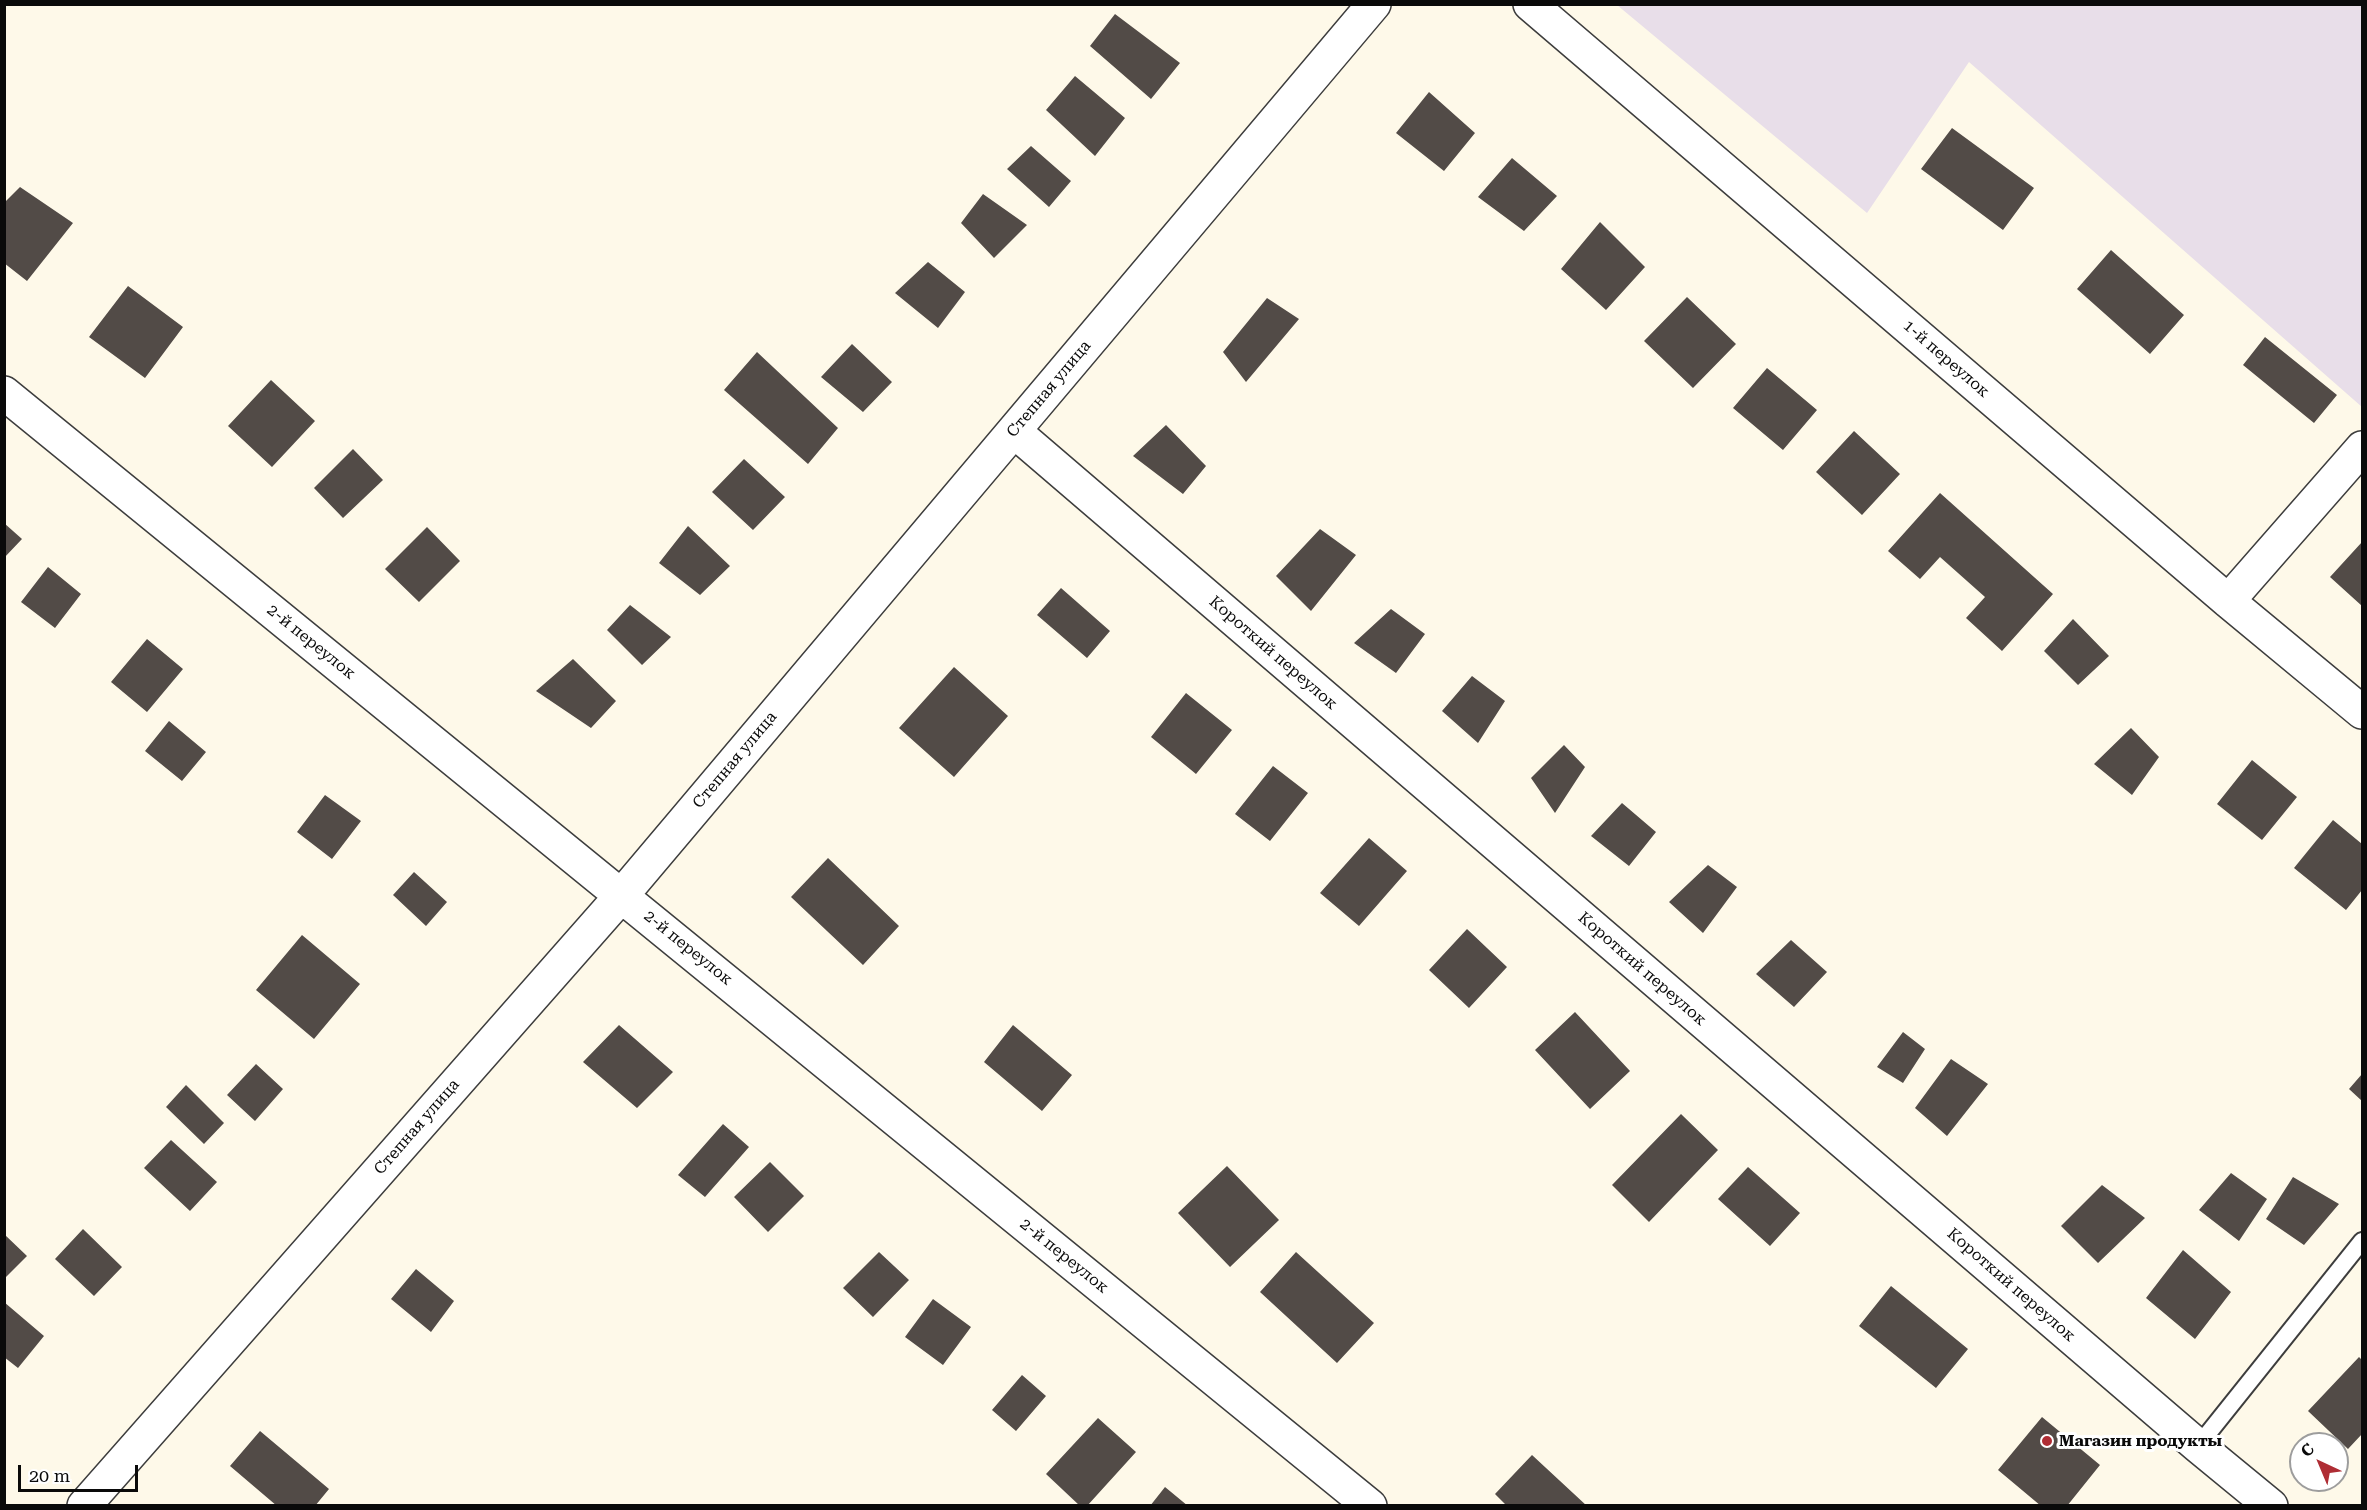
<!DOCTYPE html>
<meta charset="utf-8">
<style>
body{margin:0}
#map{position:relative;width:2367px;height:1510px;overflow:hidden;background:#fef9e9;font-family:"Roboto Serif",serif}
canvas{display:block}
.frame{position:absolute;inset:0;border:6px solid #0a0a0a;pointer-events:none}
.north{position:absolute;left:2289px;top:1432px;width:60px;height:60px;box-sizing:border-box;background:#fff;border:2px solid #9d9d9d;border-radius:50%;rotate:316deg;font-size:16px;font-weight:700;line-height:24px;text-align:center;color:#0a0a0a}
.north::after{content:'';display:block;margin:auto;width:21px;height:27px;background:#af2d34;clip-path:polygon(50% 0,100% 100%,50% 72%,0 100%)}
.scale{position:absolute;left:18px;top:1465px;width:120px;height:27px;box-sizing:border-box;border:3px solid #0a0a0a;border-top:0;padding-left:8px;font-size:18px;line-height:21px;white-space:nowrap;color:#0a0a0a;-webkit-text-stroke:4px #fff;paint-order:stroke}
</style>
<div id="map">
<canvas width="2367" height="1510"></canvas>
<div class="frame"></div>
<div class="north">С</div>
<div class="scale">20 m</div>
</div>
<script>
const context = document.querySelector('canvas').getContext('2d');
context.lineJoin = 'round';
function fill(path, color) { context.fillStyle = color; context.fill(path, 'evenodd'); }
function trace(path, color, width, dash) { context.strokeStyle = color; context.lineWidth = width; context.lineCap = dash ? 'butt' : 'round'; context.setLineDash(dash || []); context.stroke(path); }
function drawText(font, color, halo, rows, align = 'center') {
  context.font = font + ' "Roboto Serif",serif'; context.lineWidth = 6; context.setLineDash([]); context.textBaseline = 'middle'; context.strokeStyle = halo; context.fillStyle = color; for (const [text, x, y, turn = 0] of rows) {
    context.save(); context.translate(x, y); context.rotate((+turn || 0) * Math.PI / 180); context.textAlign = isNaN(turn) ? turn : align; if (halo) context.strokeText(text, 0, 0); context.fillText(text, 0, 0); context.restore();
  }
}
const industrial = new Path2D(`
 M1617,5H2362V407L1969,62L1867,213Z`);
const building = new Path2D(`
 M1115,14L1180,63L1151,99L1090,46Z
 M1075,76L1125,118L1095,156L1046,110Z
 M1429,92L1475,133L1444,171L1396,133Z
 M1952,128L2034,188L2003,230L1921,169Z
 M1031,146L1071,181L1049,207L1007,169Z
 M1512,158L1557,196L1524,231L1478,197Z
 M20,187L73,223L27,281L4,263V203Z
 M983,194L1027,225L994,258L961,223Z
 M1600,222L1645,267L1606,310L1561,269Z
 M2111,250L2184,315L2150,354L2077,289Z
 M928,262L965,292L938,328L895,293Z
 M128,286L183,327L145,378L89,337Z
 M1687,297L1736,344L1693,388L1644,341Z
 M1267,298L1299,319L1246,382L1223,352Z
 M2265,337L2337,395L2314,423L2243,365Z
 M852,344L892,382L863,412L821,377Z
 M757,352L838,428L808,464L724,390Z
 M1767,368L1817,410L1783,450L1733,408Z
 M271,380L315,421L272,467L228,426Z
 M1166,425L1206,466L1183,494L1133,456Z
 M1854,431L1900,474L1862,515L1816,472Z
 M353,449L383,480L343,518L314,488Z
 M744,459L785,497L753,530L712,492Z
 M1940,493L2053,594L2002,651L1966,618L1985,597L1940,557L1920,579L1888,551Z
 M4,523L22,539L4,558Z
 M688,526L730,566L700,595L659,563Z
 M427,527L460,561L419,602L385,569Z
 M1320,529L1356,555L1311,611L1276,576Z
 M2362,542V606L2330,577Z
 M48,567L81,594L55,628L21,602Z
 M1061,588L1110,631L1087,658L1037,615Z
 M630,605L671,637L642,665L607,630Z
 M1391,609L1425,634L1396,673L1354,643Z
 M2073,619L2109,656L2078,685L2044,651Z
 M147,639L183,669L147,712L111,682Z
 M573,659L616,701L591,728L536,691Z
 M954,667L1008,716L954,777L899,728Z
 M1472,676L1505,701L1478,743L1442,711Z
 M1186,693L1232,730L1196,774L1151,737Z
 M169,721L206,752L182,781L145,751Z
 M2131,728L2159,757L2132,795L2094,764Z
 M1564,745L1585,767L1555,813L1531,778Z
 M2252,760L2297,797L2262,840L2217,804Z
 M1273,766L1308,793L1270,841L1235,814Z
 M325,795L361,821L332,859L297,832Z
 M1622,803L1656,832L1629,866L1591,836Z
 M2333,820L2362,844V890L2346,910L2294,868Z
 M1369,838L1407,871L1359,926L1320,893Z
 M828,858L899,926L863,965L791,897Z
 M1708,865L1737,887L1703,933L1669,902Z
 M414,872L447,902L426,926L393,895Z
 M1467,929L1507,967L1469,1008L1429,970Z
 M302,935L360,984L314,1039L256,990Z
 M1791,940L1827,972L1794,1007L1756,974Z
 M1575,1012L1630,1071L1590,1109L1535,1050Z
 M619,1025L673,1072L637,1108L583,1062Z
 M1013,1025L1072,1075L1042,1111L984,1062Z
 M1903,1032L1925,1049L1903,1083L1877,1067Z
 M1951,1059L1988,1084L1947,1136L1915,1108Z
 M256,1064L283,1089L255,1121L227,1095Z
 M2362,1074V1101L2349,1089Z
 M186,1085L224,1123L204,1144L166,1107Z
 M1681,1114L1718,1150L1649,1222L1612,1185Z
 M723,1124L749,1147L705,1197L678,1175Z
 M171,1140L217,1182L190,1211L144,1168Z
 M770,1162L804,1196L768,1232L734,1197Z
 M1227,1166L1279,1220L1230,1267L1178,1213Z
 M1748,1167L1800,1213L1770,1246L1718,1199Z
 M2231,1173L2267,1199L2239,1241L2199,1210Z
 M2293,1177L2339,1204L2304,1245L2266,1219Z
 M2102,1185L2145,1218L2098,1263L2061,1226Z
 M83,1229L122,1267L94,1296L55,1259Z
 M4,1234L27,1256L4,1279Z
 M2183,1250L2231,1292L2195,1339L2146,1298Z
 M879,1252L909,1280L873,1317L843,1288Z
 M1296,1252L1374,1323L1337,1363L1260,1292Z
 M416,1269L454,1301L431,1332L391,1299Z
 M1891,1286L1968,1349L1936,1388L1859,1326Z
 M933,1299L971,1327L943,1365L905,1337Z
 M4,1302L44,1336L18,1368L4,1357Z
 M2359,1357L2362,1360V1434L2348,1449L2308,1411Z
 M1022,1375L1046,1396L1016,1431L992,1410Z
 M2042,1417L2100,1465L2067,1506H2041L1998,1470Z
 M1098,1418L1136,1452L1087,1506H1080L1046,1474Z
 M260,1431L329,1489L315,1506H277L230,1466Z
 M1532,1455L1587,1506H1507L1495,1494Z
 M1165,1487L1188,1506H1150Z`);
const lane = new Path2D(`
 M2198,1446L2362,1241`);
const street = new Path2D(`
 M1530,4L2228,601L2362,712
 M4,393L1370,1506
 M1014,431L2198,1446L2271,1506
 M2228,601L2362,448
 M84,1506L622,895L1374,4`);
const markers = [
 [2047,1441,6,"#af2d34"]
];
const streetNames = [
 ["1-й переулок",1946,359,41],
 ["Степная улица",1049,389,-50],
 ["2-й переулок",311,642,39],
 ["Короткий переулок",1273,653,41],
 ["Степная улица",735,760,-50],
 ["2-й переулок",688,948,39],
 ["Короткий переулок",1642,969,41],
 ["Степная улица",417,1127,-49],
 ["2-й переулок",1064,1256,39],
 ["Короткий переулок",2011,1285,41]
];
const poiNames = [
 ["Магазин продукты",2059,1441]
];
fill(industrial, '#e8dee9');
fill(building, '#524b47');
trace(lane, '#3d3d3d', 20);
trace(street, '#3d3d3d', 36);
trace(lane, '#fff', 16);
trace(street, '#fff', 33);
for (const [x, y, r, color] of markers) { const dot = new Path2D(); dot.arc(x, y, r, 0, 2 * Math.PI); context.fillStyle = color; context.fill(dot); trace(dot, '#fff', 2); }
drawText('16px', '#0a0a0a', '#fff', streetNames);
drawText('bold 16px', '#0a0a0a', '#fff', poiNames, 'left');
</script>
